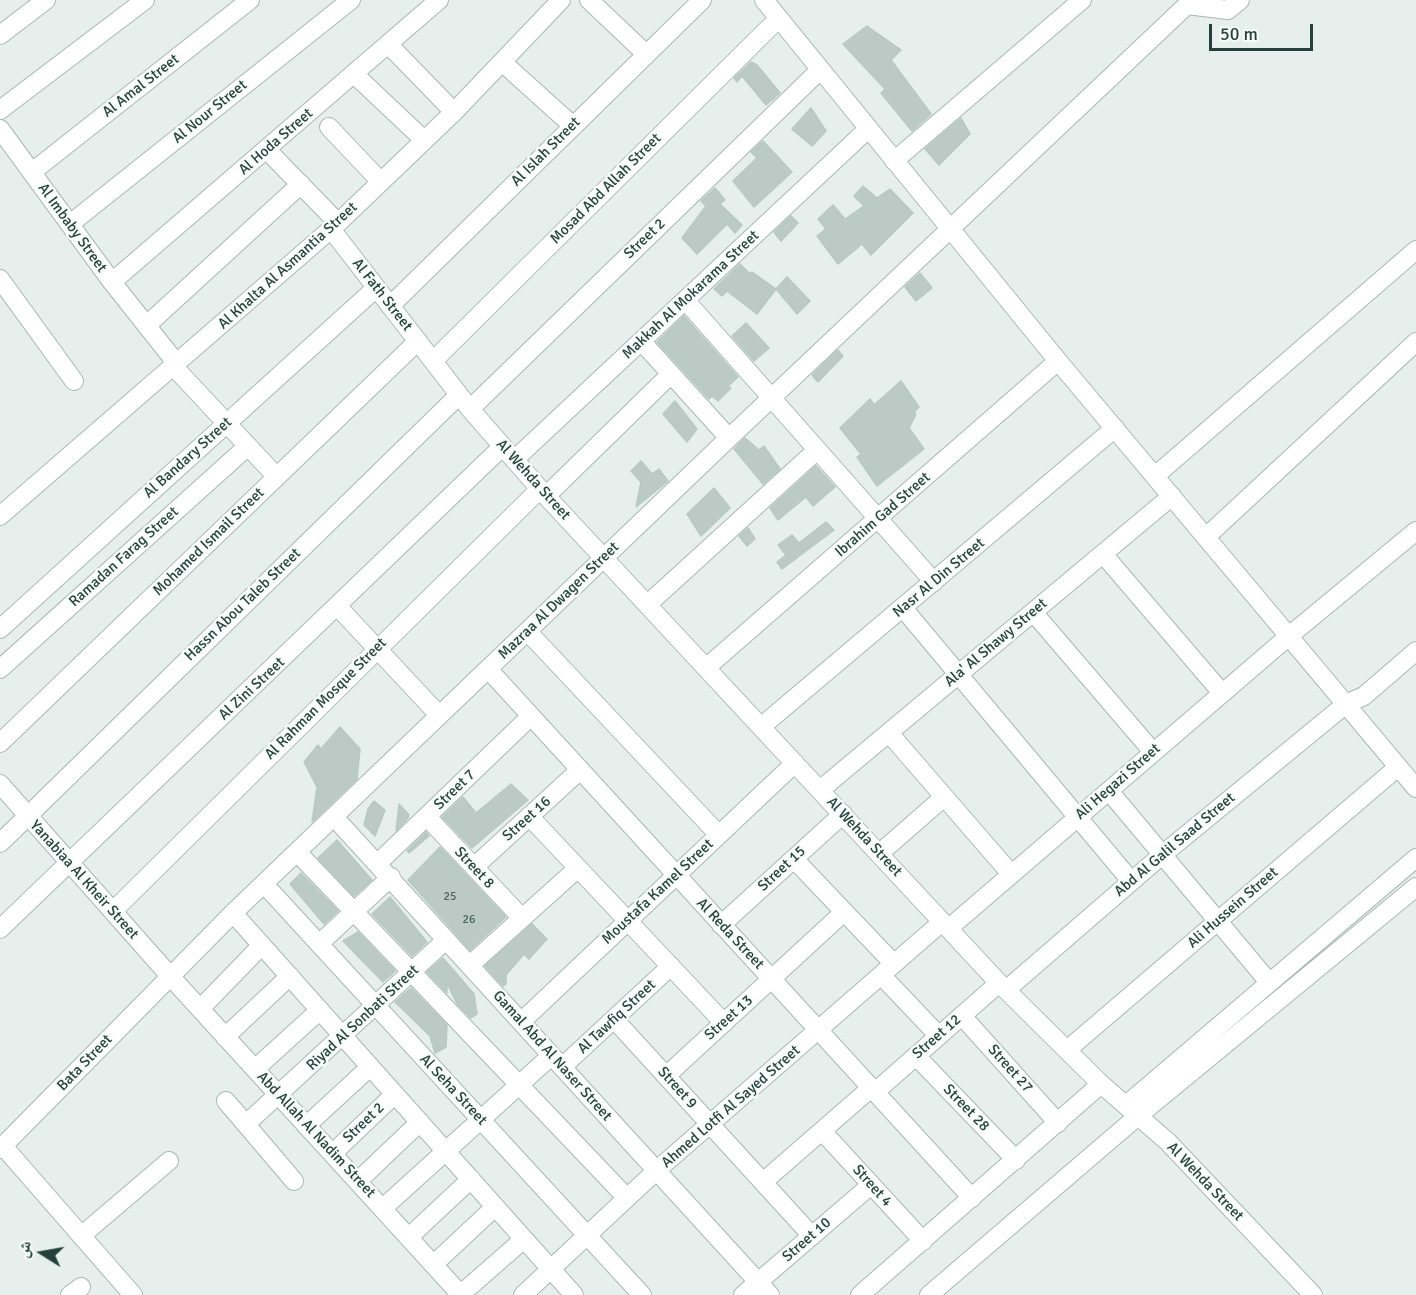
<!DOCTYPE html>
<meta charset="utf-8">
<style>
body{margin:0}
#map{position:relative;width:1416px;height:1295px;overflow:hidden;background:#e6efeb;font-family:Signika,"Noto Naskh Arabic",sans-serif}
canvas{display:block}
.north{position:absolute;left:12px;top:1223px;width:60px;height:60px;-webkit-text-stroke:4px #f7fbf9;paint-order:stroke;rotate:281deg;font-size:16px;font-weight:700;line-height:24px;text-align:center;color:#24423a}
.north::after{content:'';display:block;margin:auto;width:21px;height:27px;background:#24423a;clip-path:polygon(50% 0,100% 100%,50% 72%,0 100%)}
.scale{position:absolute;left:1209px;top:24px;width:104px;height:27px;box-sizing:border-box;border:3px solid #24423a;border-top:0;padding-left:8px;font-size:18px;line-height:21px;white-space:nowrap;color:#24423a;-webkit-text-stroke:4px #f7fbf9;paint-order:stroke}
</style>
<div id="map">
<canvas width="1416" height="1295"></canvas>
<div class="north">ش</div>
<div class="scale">50 m</div>
</div>
<script>
const context = document.querySelector('canvas').getContext('2d');
context.lineJoin = 'round';
function fill(path, color) { context.fillStyle = color; context.fill(path, 'evenodd'); }
function trace(path, color, width, dash) { context.strokeStyle = color; context.lineWidth = width; context.lineCap = dash ? 'butt' : 'round'; context.setLineDash(dash || []); context.stroke(path); }
function drawText(font, color, halo, rows, align = 'center') {
  context.font = font + ' Signika,sans-serif'; context.lineWidth = 5; context.setLineDash([]); context.textBaseline = 'middle'; context.strokeStyle = halo; context.fillStyle = color; for (const [text, x, y, turn = 0] of rows) {
    context.save(); context.translate(x, y); context.rotate((+turn || 0) * Math.PI / 180); context.textAlign = isNaN(turn) ? turn : align; if (halo) context.strokeText(text, 0, 0); context.fillText(text, 0, 0); context.restore();
  }
}
const building = new Path2D(`
 M867,26L901,50L891,60L931,114L912,131L881,93L885,89L843,44Z
 M751,62L757,65L780,93L766,105L742,76L737,82L734,78Z
 M811,108L826,131L812,146L792,129Z
 M961,118L970,134L939,165L925,149Z
 M763,141L792,172L754,207L733,181L757,158L751,152Z
 M863,186L877,198L890,189L913,213L871,255L862,244L838,264L817,236L826,229L818,219L833,205L845,219L864,206L854,196Z
 M715,188L725,200L720,204L742,225L735,233L727,224L697,254L682,238L706,206L701,201Z
 M791,216L798,223L781,241L774,232Z
 M740,264L750,274L752,272L776,289L757,314L727,291L722,296L714,289Z
 M920,273L932,288L916,301L905,287Z
 M787,277L810,301L797,314L776,289Z
 M684,316L738,377L728,386L731,388L718,401L712,396L709,399L657,342Z
 M746,323L769,348L754,361L732,336Z
 M838,350L843,356L818,382L812,375Z
 M901,381L919,407L914,412L916,414L909,428L924,449L877,486L857,457L861,454L840,428L870,399L874,405Z
 M675,401L697,429L687,442L663,414Z
 M745,438L759,450L764,446L780,469L763,484L734,449Z
 M641,461L652,474L659,469L668,481L636,507L641,482L631,471Z
 M816,466L835,487L813,506L806,497L778,520L770,508Z
 M714,488L730,508L701,536L687,514Z
 M826,522L834,530L782,569L777,562L786,555L778,545L792,535L799,543Z
 M748,528L755,539L747,546L739,536Z
 M340,727L360,749L357,779L312,822L317,787L304,762L318,745L321,749Z
 M511,784L528,800L472,848L442,817L463,797L476,813Z
 M374,801L385,810L375,836L364,825L368,809Z
 M399,804L409,815L408,818L396,831Z
 M426,832L429,836L409,853L407,851Z
 M337,840L372,880L354,896L318,858Z
 M440,847L506,917L470,950L408,880Z
 M301,873L338,911L324,924L290,884Z
 M390,897L427,942L412,956L372,914Z
 M532,924L547,939L529,959L524,954L506,975V984L503,986L485,966Z
 M358,932L395,971L383,982L343,941Z
 M443,958L474,994L477,1014L471,1018L457,1004L447,983V993L427,972Z
 M411,988L447,1025L446,1047L435,1053L430,1036L395,1002Z`);
const minor = new Path2D(`
 M589,0L646,54
 M764,0L1058,361L1416,788
 M0,35L46,0
 M388,44L454,112
 M502,62L573,126
 M354,74L424,140
 M0,110L145,0
 M329,127L381,182
 M0,129L112,282L177,364
 M267,150L338,223
 M894,161L1082,0
 M32,172L250,0
 M70,224L351,0
 M331,229L470,409L546,496L999,983L1101,1084L1168,1142L1313,1295
 M0,279L74,381
 M112,282L439,0
 M686,301L934,582
 M390,306L702,0
 M147,325L301,184
 M642,342L729,438
 M433,361L779,18
 M174,367L276,476
 M470,409L820,70
 M514,460L868,129
 M1155,476L1416,250
 M546,496L671,374
 M0,516L338,223L454,112L561,0
 M1206,537L1416,342
 M1103,554L1222,693
 M648,604L817,450
 M338,607L439,715
 M903,608L1131,881
 M1033,612L1153,752
 M0,629L376,288
 M528,632L719,835
 M707,667L1058,361
 M0,669L248,446
 M488,669L972,1198
 M762,726L1115,428
 M889,733L1011,874
 M0,743L418,341
 M0,784L170,976L461,1295
 M820,790L1172,496
 M1109,791L1268,981
 M529,816L724,1023
 M334,817L770,1295
 M427,817L522,918
 M0,843L459,395
 M297,852L627,1198
 M880,853L944,797
 M794,859L894,964
 M378,863L531,716
 M474,867L580,770
 M264,884L642,1295
 M113,911L540,489
 M233,913L574,1295
 M721,925L843,814
 M949,928L1289,636L1416,531
 M0,929L502,447
 M319,944L391,877
 M470,965L578,868
 M882,976L939,1036
 M1006,990L1162,855L1346,704L1364,696L1416,651
 M200,1009L262,945
 M962,1016L1058,1123
 M614,1019L812,1236
 M521,1022L795,763
 M225,1037L290,976
 M1067,1050L1398,767
 M916,1056L1016,1160
 M562,1067L671,966
 M255,1069L320,1010
 M666,1076L844,912
 M875,1092L999,983
 M226,1101L294,1181
 M1126,1105L1416,858
 M246,1124L446,940
 M306,1126L370,1067
 M822,1131L923,1241
 M3,1146L133,1295
 M0,1149L233,913L729,438L1187,5L1228,10L1240,0
 M333,1153L395,1094
 M358,1181L420,1122
 M763,1182L871,1088
 M383,1208L551,1056
 M81,1236L169,1161
 M409,1237L471,1179
 M434,1264L495,1207
 M461,1294L524,1239
 M70,1295L81,1287
 M523,1295L657,1170L942,922
 M743,1295L871,1185
 M860,1295L1101,1084
 M929,1295L1138,1116L1416,887`);
const numberNames = [
 ["25",450,897],
 ["26",469,920]
];
const streetNames = [
 ["Al Amal Street",141,86,-38],
 ["Al Nour Street",210,112,-39],
 ["Al Hoda Street",276,142,-41],
 ["Al Islah Street",546,152,-45],
 ["Mosad Abd Allah Street",606,189,-45],
 ["Al Imbaby Street",72,228,54],
 ["Street 2",645,239,-44],
 ["Al Khalta Al Asmantia Street",288,266,-42],
 ["Al Fath Street",382,295,52],
 ["Makkah Al Mokarama Street",691,295,-43],
 ["Al Bandary Street",188,458,-42],
 ["Al Wehda Street",533,480,48],
 ["Ibrahim Gad Street",883,515,-41],
 ["Mohamed Ismail Street",209,542,-44],
 ["Ramadan Farag Street",124,557,-42],
 ["Nasr Al Din Street",939,578,-40],
 ["Mazraa Al Dwagen Street",559,601,-44],
 ["Hassn Abou Taleb Street",243,605,-44],
 ["Ala' Al Shawy Street",996,643,-40],
 ["Al Zini Street",252,689,-43],
 ["Al Rahman Mosque Street",326,699,-45],
 ["Ali Hegazi Street",1118,782,-41],
 ["Street 7",455,790,-44],
 ["Street 16",527,819,-42],
 ["Al Wehda Street",864,837,47],
 ["Abd Al Galil Saad Street",1175,845,-40],
 ["Street 8",474,868,47],
 ["Street 15",782,869,-43],
 ["Yanabiaa Al Kheir Street",84,880,48],
 ["Moustafa Kamel Street",658,892,-43],
 ["Ali Hussein Street",1233,908,-41],
 ["Al Reda Street",730,934,47],
 ["Al Tawfiq Street",617,1017,-43],
 ["Riyad Al Sonbati Street",363,1018,-43],
 ["Street 13",729,1018,-42],
 ["Street 12",937,1037,-41],
 ["Gamal Abd Al Naser Street",552,1056,48],
 ["Bata Street",85,1063,-46],
 ["Street 27",1010,1069,48],
 ["Street 9",677,1088,48],
 ["Al Seha Street",453,1090,47],
 ["Ahmed Lotfi Al Sayed Street",731,1107,-41],
 ["Street 28",966,1108,46],
 ["Street 2",364,1123,-44],
 ["Abd Allah Al Nadim Street",316,1135,47],
 ["Al Wehda Street",1205,1182,46],
 ["Street 4",872,1186,48],
 ["Street 10",807,1240,-41]
];
fill(building, '#bbcac4');
trace(building, '#b8c9c2', 1.5);
trace(minor, '#a8b8b2', 20);
trace(minor, '#fff', 18);
drawText('12px', '#4a645c', null, numberNames);
drawText('15px', '#24423a', '#f7fbf9', streetNames);
</script>
